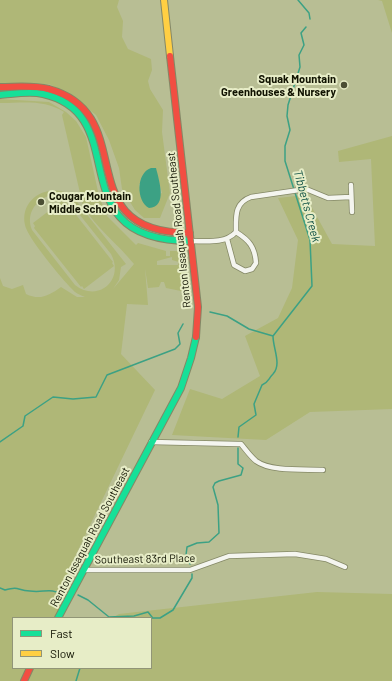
<!DOCTYPE html>
<style>
body{margin:0}
#map{position:relative;width:392px;height:681px;overflow:hidden;background:#b8be94;font-family:Barlow,sans-serif}
canvas{display:block}
.legend{position:absolute;left:12px;top:617px;width:140px;height:52px;box-sizing:border-box;background:#e7edc7;border:1px solid #919577;margin:0;padding:5px 7px;list-style:none;font-size:12px;color:#101200}
.legend li{display:flex;align-items:center;gap:8px;height:20px}
.legend b{width:20px;border:1px solid #919577}
</style>
<div id="map">
<canvas width="392" height="681"></canvas>
<ul class="legend">
<li><b style="height:5px;background:#16e098"></b>Fast</li>
<li><b style="height:5px;background:#ffcf43"></b>Slow</li>
</ul>
</div>
<script>
const context = document.querySelector('canvas').getContext('2d');
context.lineJoin = 'round';
function fill(path, color) { context.fillStyle = color; context.fill(path, 'evenodd'); }
function trace(path, color, width, dash) { context.strokeStyle = color; context.lineWidth = width; context.lineCap = dash ? 'butt' : 'round'; context.setLineDash(dash || []); context.stroke(path); }
function drawText(font, color, halo, rows, align = 'center') {
  context.font = font + ' Barlow,sans-serif'; context.lineWidth = 4; context.setLineDash([]); context.textBaseline = 'middle'; context.strokeStyle = halo; context.fillStyle = color; for (const [text, x, y, turn = 0] of rows) {
    context.save(); context.translate(x, y); context.rotate((+turn || 0) * Math.PI / 180); context.textAlign = isNaN(turn) ? turn : align; if (halo) context.strokeText(text, 0, 0); context.fillText(text, 0, 0); context.restore();
  }
}
const green = new Path2D(`
 M0,0H119L117,7L123,21L122,37L128,49L151,59L152,70L148,81L150,89L163,110L162,132L170,193L160,218H144L135,210L122,189L119,168L109,140L96,115L70,95L49,84L0,83ZM158,178L162,193L143,201L139,184Z
 M378,0H392V33L382,1Z
 M0,99L49,102L66,112L76,121L86,137L99,196L107,216L136,245L138,243L166,251V256H170V251H180L183,258L186,292L166,288L164,282H161L159,287L148,288L145,268L148,305L127,304L121,354L155,390L68,571L63,618H13V668H151V618H112L119,614L317,592L392,594V681H0V278L3,286L12,289L23,285L26,294C40,301 50,295 61,287L77,297H85C80,295 75,293 72,289C62,279 27,237 25,225C19,197 53,180 74,198L126,264L121,267L119,280L113,289L134,264C118,244 96,228 83,206L62,115L64,112C44,99 23,103 0,103ZM48,196H60L68,200L111,254C125,280 98,303 75,285L32,230C26,215 34,202 48,196ZM172,257V260L179,262L178,265H157V261Z
 M392,136V409L310,412L266,440L172,435L190,389L222,399L260,376L245,336L278,318L292,288L298,240L278,198L305,195L332,244L375,246L371,159L339,162L338,151Z
 M62,201L64,203L66,202L113,262L112,263L114,266L84,289L82,286L81,287L34,228L35,226L33,223Z`);
const water = new Path2D(`
 M151,168H156C159,180 168,207 149,208C136,201 136,173 151,168Z`);
const stream = new Path2D(`
 M298,0L309,13L310,19
 M210,312L227,316L249,329L273,336
 M238,437L239,427L256,415L254,404L262,385C269,382 268,379 273,374C282,364 273,349 273,336L312,286L310,240L285,161V146L290,130L287,116L288,105L300,67L299,55L304,45L301,33L306,27
 M0,442L23,426L25,416L53,397L73,399L96,397L107,375L175,349L180,344L178,333L183,324
 M190,564L186,555L187,547L197,543L209,542L219,533L218,505L213,487L215,483L219,481L241,475L243,468L238,464V448
 M0,588L5,590C20,586 16,590 30,591C45,593 49,587 64,595
 M78,595L88,600L109,617L134,616L148,612L152,617
 M150,618H160L173,610L192,578V574
 M76,681L80,668`);
const street = new Path2D(`
 M351,185L352,212
 M227,239L234,265L245,271L252,269L256,263C255,247 249,240 236,232
 M191,241C206,241 225,244 236,232C236,217 234,203 251,197L306,189L328,198L351,197
 M151,442L238,444H241C246,450 250,456 256,461C271,472 304,469 323,470
 M84,570H190L229,556L295,554L326,559L345,567`);
const fast = new Path2D(`
 M0,95C14,94 29,91 43,94C137,115 55,241 191,241
 M58,618L181,388L191,358L196,337`);
const slow = new Path2D(`
 M164,0L170,56`);
const jam = new Path2D(`
 M170,56L198,307L196,337
 M0,87C17,87 32,85 49,89C143,115 65,233 190,233
 M24,681L30,668`);
const markers = [
 [344,85,4,"#4b4e34"],
 [41,202,4,"#4b4e34"]
];
const poiNames = [
 ["Squak Mountain",336,79],
 ["Greenhouses & Nursery",336,92],
 ["Cougar Mountain",49,196,"left"],
 ["Middle School",49,209,"left"]
];
const streetNames = [
 ["Renton Issaquah Road Southeast",179,230,-96],
 ["Renton Issaquah Road Southeast",90,537,-62],
 ["Southeast 83rd Place",145,559,-1]
];
const waterNames = [
 ["Tibbetts Creek",307,206,75]
];
fill(green, '#afb777');
fill(water, '#3ca184');
trace(stream, '#3ca184', 1.5);
trace(street, '#848866', 6);
trace(fast, '#848866', 8);
trace(slow, '#848866', 8);
trace(jam, '#848866', 8);
trace(street, '#f4f5ef', 4.5);
trace(fast, '#16e098', 6);
trace(slow, '#ffcf43', 6);
trace(jam, '#f24e42', 6);
for (const [x, y, r, color] of markers) { const dot = new Path2D(); dot.arc(x, y, r, 0, 2 * Math.PI); context.fillStyle = color; context.fill(dot); trace(dot, '#e7edc7', 1.5); }
drawText('bold 11px', '#101200', '#e7edc7', poiNames, 'right');
drawText('11px', '#101200', '#e7edc7', streetNames);
drawText('italic 12px', '#125346', '#e7edc7', waterNames);
</script>
